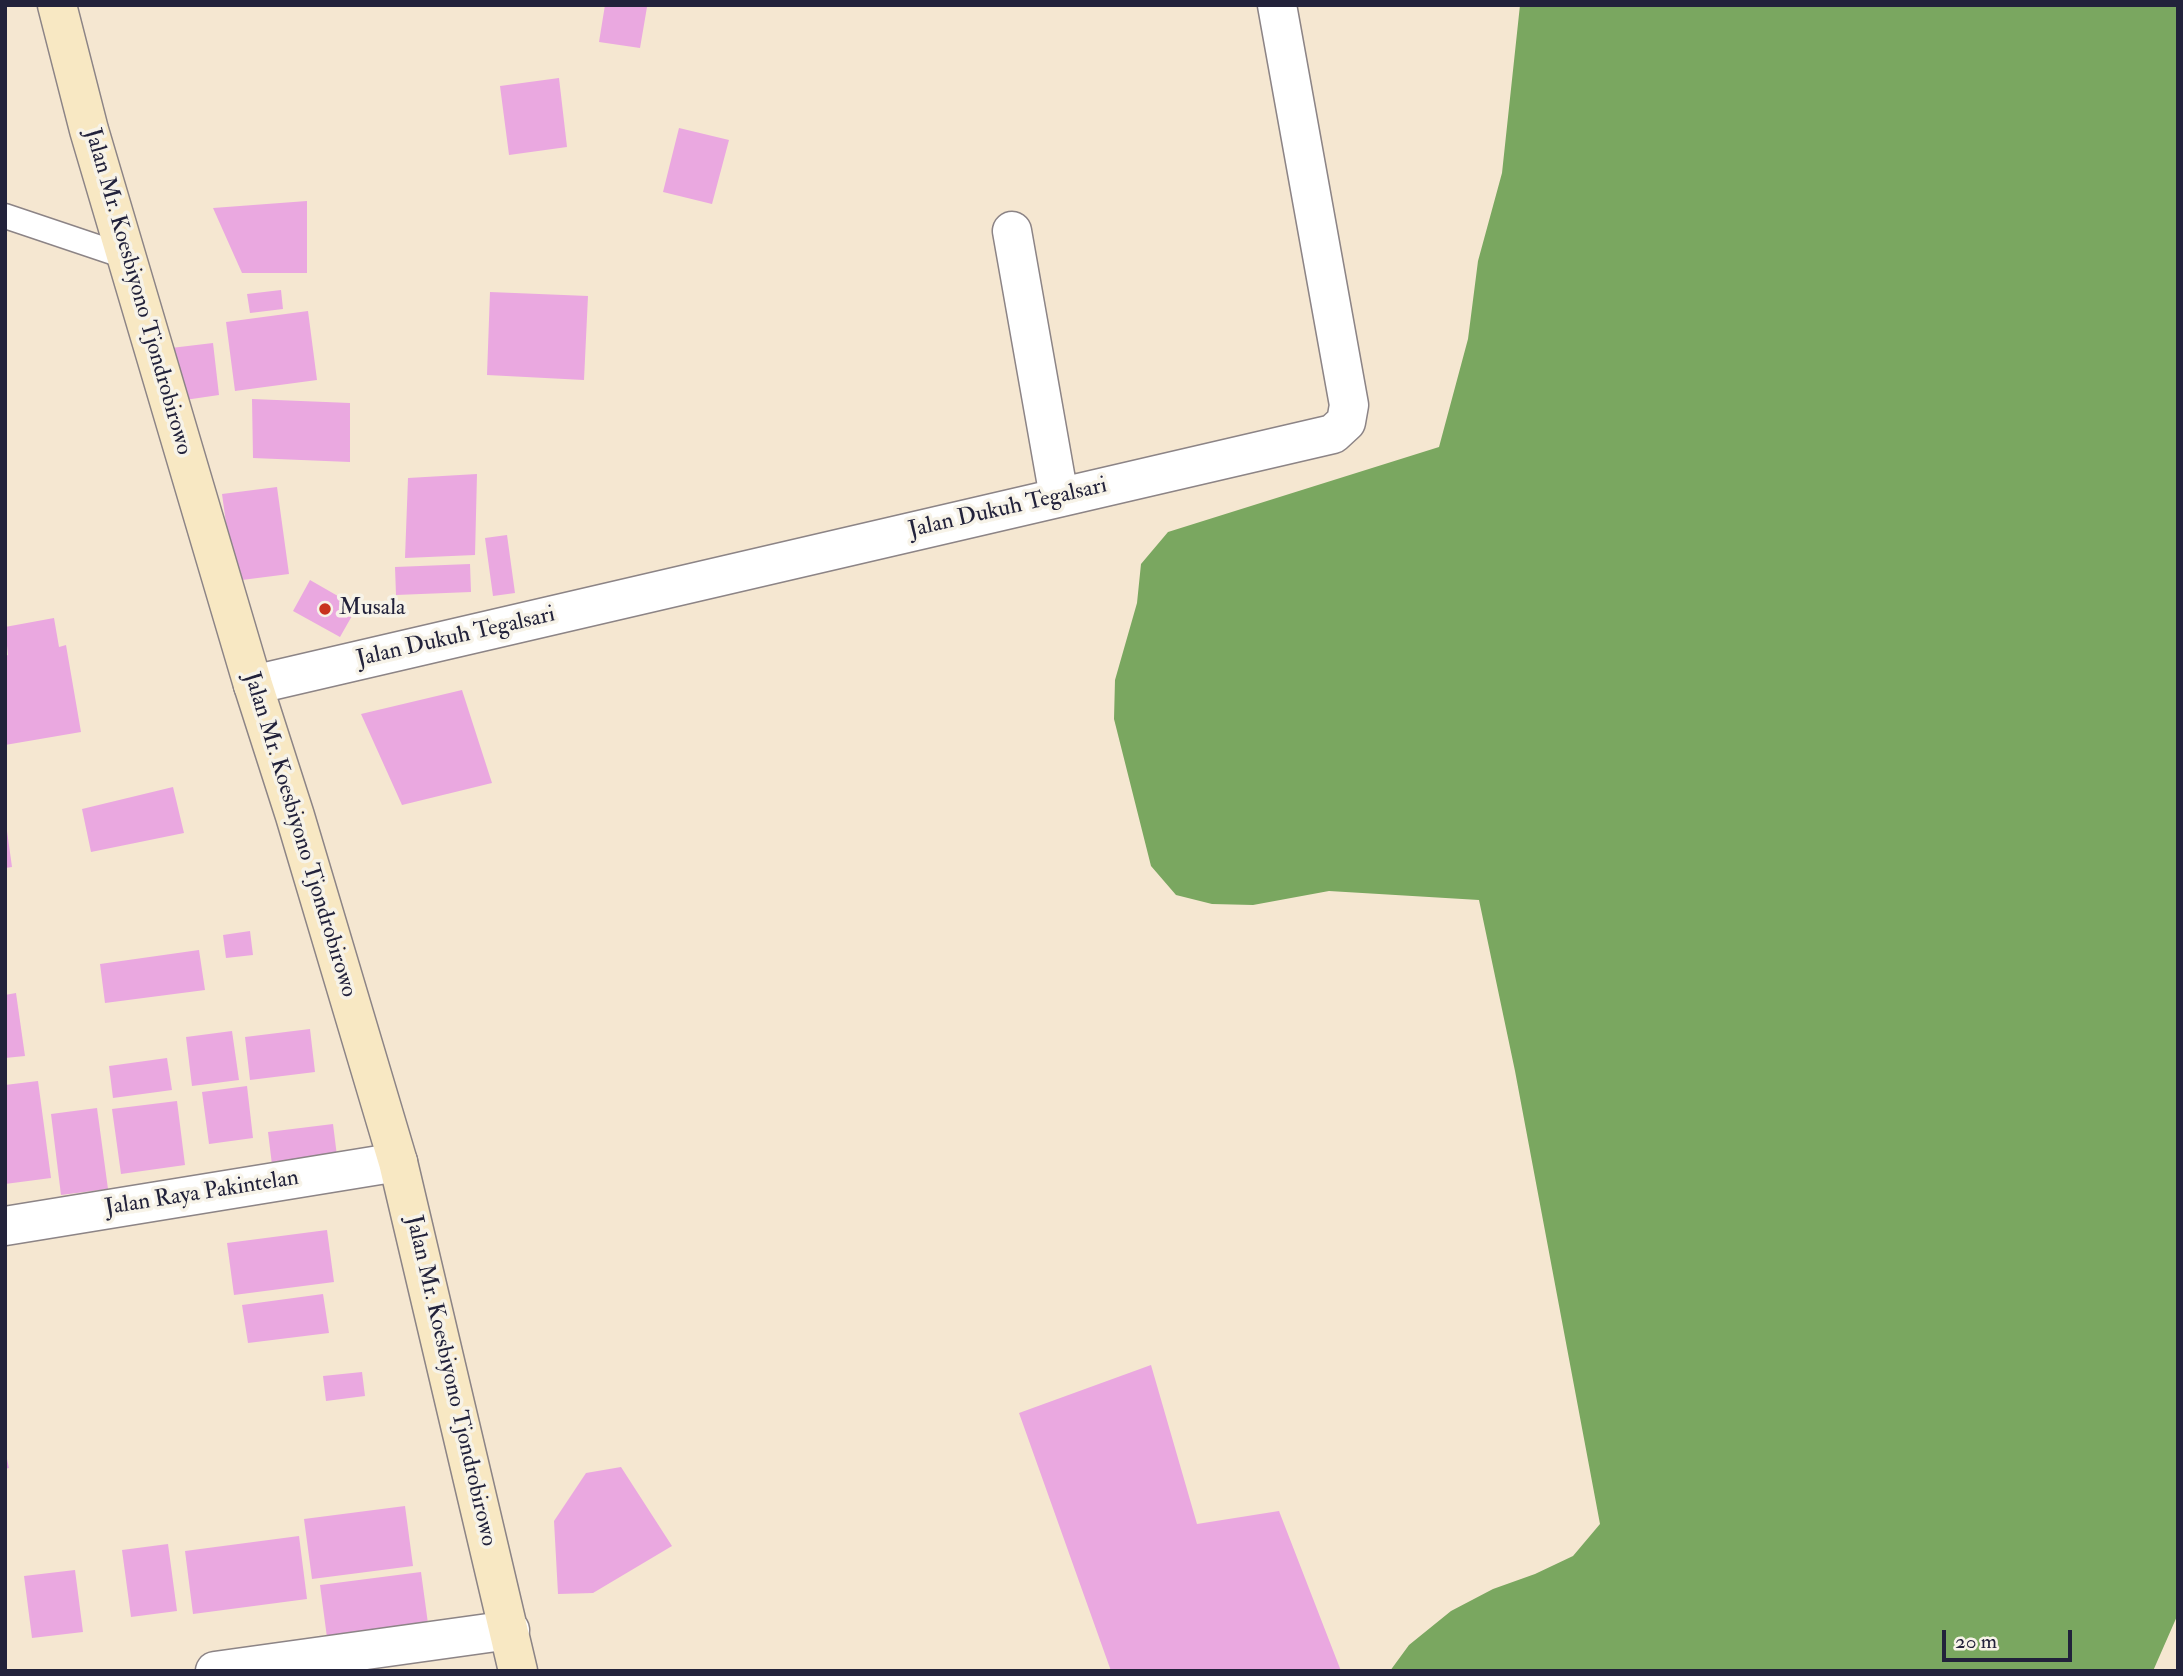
<!DOCTYPE html>
<style>
body{margin:0}
#map{position:relative;width:2183px;height:1676px;overflow:hidden;background:#f5e7d1;font-family:"IM FELL Double Pica",serif}
canvas{display:block}
.frame{position:absolute;inset:0;border:7px solid #22223b;pointer-events:none}
.scale{position:absolute;left:1942px;top:1630px;width:130px;height:32px;box-sizing:border-box;border:4px solid #22223b;border-top:0;padding-left:9px;font-size:21px;line-height:24px;white-space:nowrap;color:#22223b;-webkit-text-stroke:5px #f7f3e8;paint-order:stroke}
</style>
<div id="map">
<canvas width="2183" height="1676"></canvas>
<div class="frame"></div>
<div class="scale">20 m</div>
</div>
<script>
const context = document.querySelector('canvas').getContext('2d');
context.lineJoin = 'round';
function fill(path, color) { context.fillStyle = color; context.fill(path, 'evenodd'); }
function trace(path, color, width, dash) { context.strokeStyle = color; context.lineWidth = width; context.lineCap = dash ? 'butt' : 'round'; context.setLineDash(dash || []); context.stroke(path); }
function drawText(font, color, halo, rows, align = 'center') {
  context.font = font + ' "IM FELL Double Pica",serif'; context.lineWidth = 7; context.setLineDash([]); context.textBaseline = 'middle'; context.strokeStyle = halo; context.fillStyle = color; for (const [text, x, y, turn = 0] of rows) {
    context.save(); context.translate(x, y); context.rotate((+turn || 0) * Math.PI / 180); context.textAlign = isNaN(turn) ? turn : align; if (halo) context.strokeText(text, 0, 0); context.fillText(text, 0, 0); context.restore();
  }
}
const forest = new Path2D(`
 M1520,5H2178V1614L2153,1671H1390L1409,1645L1451,1611L1493,1589L1535,1574L1573,1556L1600,1524L1515,1071L1479,900L1329,891L1253,905L1212,904L1176,895L1151,866L1114,719L1115,680L1137,603L1141,564L1168,532L1439,447L1468,339L1478,261L1502,173Z`);
const building = new Path2D(`
 M605,5L647,7L640,48L599,42Z
 M559,78L567,147L509,155L500,86Z
 M679,128L729,140L712,204L663,192Z
 M307,201V273H242L213,208Z
 M281,290L283,309L250,313L247,294Z
 M490,292L588,296L584,380L487,375Z
 M308,311L317,380L235,391L226,322Z
 M213,343L219,395L178,401L171,348Z
 M252,399L350,403V462L253,458Z
 M477,474L475,555L405,558L408,478Z
 M277,487L289,574L234,581L222,494Z
 M507,535L515,593L493,596L485,538Z
 M470,564L471,592L396,595L395,567Z
 M310,580L357,607L340,637L293,611Z
 M54,618L59,647L66,645L81,732L5,745V656L8,655L5,627Z
 M462,690L492,783L402,805L361,714Z
 M173,787L184,833L91,852L82,809Z
 M7,831L12,867L5,868V832Z
 M250,931L253,955L226,958L223,935Z
 M199,950L205,990L105,1003L100,964Z
 M16,993L25,1056L5,1058V995Z
 M310,1029L315,1072L250,1080L245,1037Z
 M232,1031L239,1080L192,1086L186,1037Z
 M167,1058L172,1090L113,1098L109,1066Z
 M38,1081L51,1178L5,1184V1085Z
 M247,1086L253,1138L209,1144L202,1092Z
 M177,1101L185,1165L121,1174L112,1109Z
 M97,1108L108,1189L61,1195L51,1114Z
 M333,1124L338,1164L273,1173L268,1132Z
 M327,1230L334,1282L234,1295L227,1243Z
 M323,1294L329,1333L248,1343L242,1305Z
 M1151,1365L1197,1524L1279,1511L1341,1671H1111L1019,1413Z
 M362,1372L365,1396L326,1401L323,1376Z
 M5,1450L9,1468L5,1469Z
 M621,1467L672,1546L593,1593L558,1594L554,1521L586,1473Z
 M405,1506L413,1566L312,1579L304,1519Z
 M299,1536L307,1599L193,1614L185,1551Z
 M168,1544L177,1611L131,1617L122,1550Z
 M75,1570L83,1632L32,1638L24,1576Z
 M421,1572L429,1631L328,1645L320,1585Z`);
const service = new Path2D(`
 M5,216L127,257`);
const minor = new Path2D(`
 M1012,231L1059,497
 M253,685L1333,434L1346,422L1349,405L1277,5
 M5,1226L398,1162
 M215,1671L510,1630`);
const secondary = new Path2D(`
 M57,5L89,130L253,685L295,816L398,1162L518,1671`);
const markers = [
 [325,609,7,"#c8321e"]
];
const streetNames = [
 ["Jalan Mr. Koesbiyono Tjondrobirowo",137,292,74],
 ["Jalan Dukuh Tegalsari",1008,509,-13],
 ["Jalan Dukuh Tegalsari",456,638,-13],
 ["Jalan Mr. Koesbiyono Tjondrobirowo",299,835,73],
 ["Jalan Raya Pakintelan",202,1194,-9],
 ["Jalan Mr. Koesbiyono Tjondrobirowo",450,1381,77]
];
const poiNames = [
 ["Musala",339,609]
];
fill(forest, '#7aa760');
fill(building, '#eaa8e0');
trace(service, '#8c8486', 27);
trace(minor, '#8c8486', 41);
trace(secondary, '#8c8486', 41);
trace(service, '#fff', 24);
trace(minor, '#fff', 38);
trace(secondary, '#f8e8c3', 38);
for (const [x, y, r, color] of markers) { const dot = new Path2D(); dot.arc(x, y, r, 0, 2 * Math.PI); context.fillStyle = color; context.fill(dot); trace(dot, '#f7f3e8', 2.5); }
drawText('23px', '#22223b', '#f7f3e8', streetNames);
drawText('23px', '#22223b', '#f7f3e8', poiNames, 'left');
</script>
